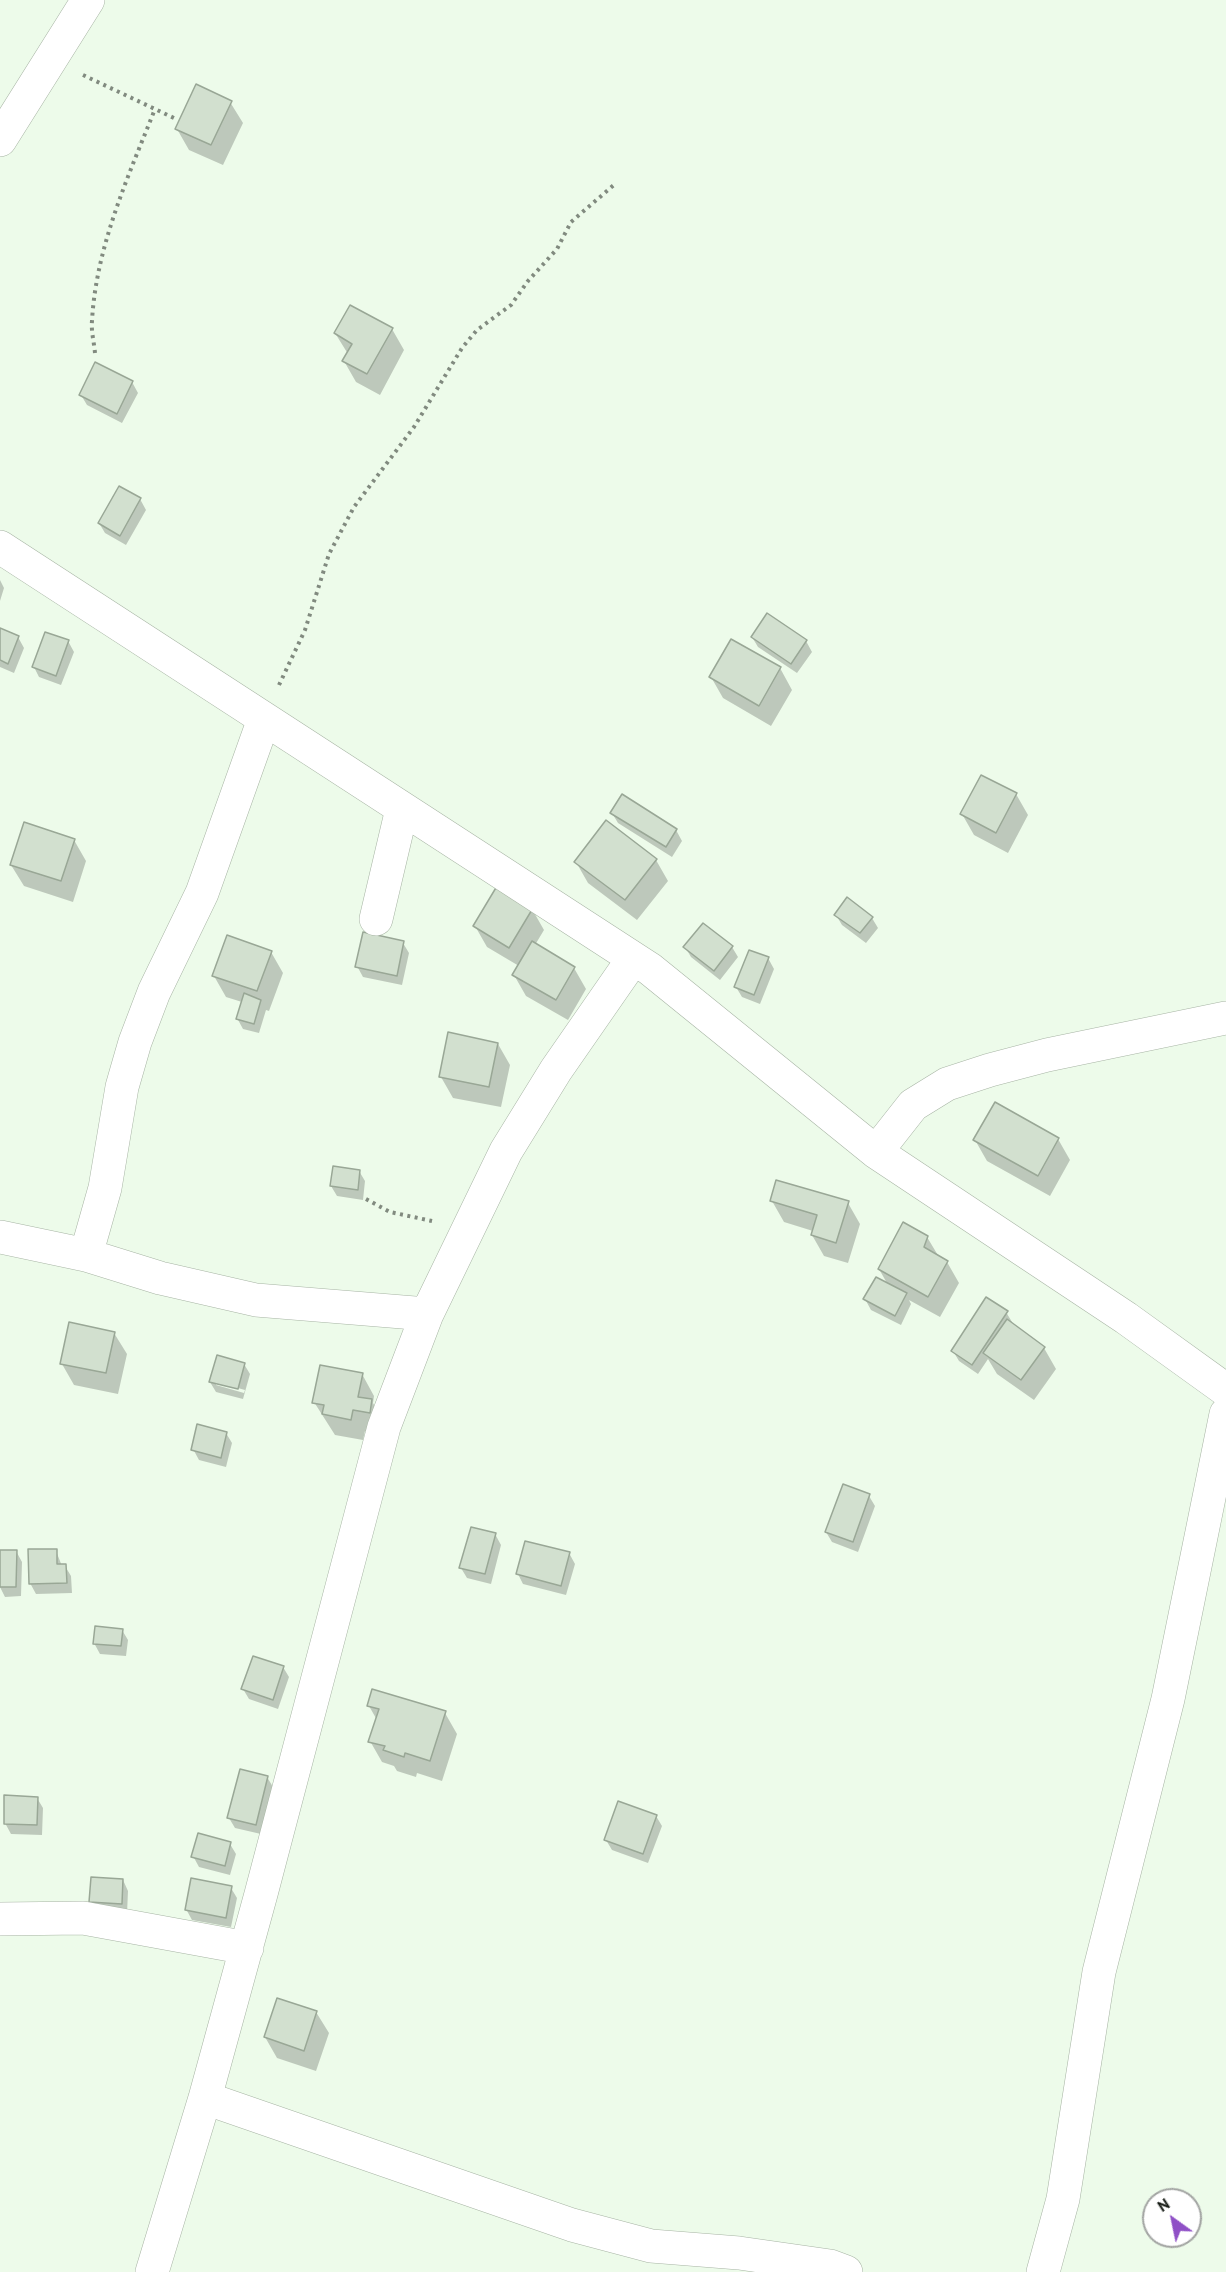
<!DOCTYPE html>
<style>
body{margin:0}
#map{position:relative;width:1226px;height:2272px;overflow:hidden;background:#edfbea;font-family:"PT Sans",sans-serif}
canvas{display:block}
.north{position:absolute;left:1142px;top:2188px;width:60px;height:60px;box-sizing:border-box;background:#fff;border:2px solid #a2a4a2;border-radius:50%;rotate:327deg;font-size:16px;font-weight:700;line-height:24px;text-align:center;color:#171c16}
.north::after{content:'';display:block;margin:auto;width:21px;height:27px;background:#8f50c6;clip-path:polygon(50% 0,100% 100%,50% 72%,0 100%)}
</style>
<div id="map">
<canvas width="1226" height="2272"></canvas>
<div class="north">N</div>
</div>
<script>
const context = document.querySelector('canvas').getContext('2d');
context.lineJoin = 'round';
function fill(path, color) { context.fillStyle = color; context.fill(path, 'evenodd'); }
function trace(path, color, width, dash) { context.strokeStyle = color; context.lineWidth = width; context.lineCap = dash ? 'butt' : 'round'; context.setLineDash(dash || []); context.stroke(path); }
const shadow = new Path2D(`
 M230,102L243,123L223,165L189,150L177,129Z
 M392,329L404,350L380,395L356,382L344,361L348,354L335,333Z
 M132,382L138,393L122,423L87,405L81,395Z
 M140,499L146,510L126,545L105,533L99,523Z
 M0,580L4,588L0,601Z
 M767,615L806,641L812,652L797,673L758,647L752,637Z
 M0,630L18,637L24,648L14,673L0,667Z
 M68,641L74,652L61,685L39,677L34,667Z
 M780,668L792,690L771,726L723,698L711,677Z
 M1016,794L1028,815L1008,853L974,835L962,814Z
 M612,813L676,830L682,841L672,857L618,823Z
 M74,840L86,861L73,902L24,886L11,865Z
 M656,860L668,881L637,920L588,883L576,862Z
 M532,909L544,930L535,945L574,968L586,989L568,1020L526,996L514,975L519,966L487,947L475,926Z
 M836,915L872,918L878,928L866,943L842,925Z
 M403,943L409,953L402,985L363,977L357,966Z
 M685,947H732L738,957L720,980L691,957Z
 M271,952L283,973L269,1011L266,1010L259,1033L243,1029L237,1018L242,1002L226,997L214,976Z
 M768,958L774,969L760,1004L742,997L736,987Z
 M498,1044L510,1065L501,1107L453,1098L441,1077Z
 M1058,1139L1070,1160L1050,1196L987,1161L975,1140Z
 M359,1171L365,1181L363,1200L337,1196L331,1186Z
 M772,1201L848,1203L860,1224L848,1263L824,1256L812,1235L813,1231L784,1222Z
 M927,1237L939,1257L947,1262L959,1283L940,1317L909,1300L911,1304L901,1325L871,1310L865,1299L888,1285L879,1269Z
 M1006,1312L1012,1322L1011,1324L1044,1348L1056,1369L1034,1400L997,1374L988,1359L978,1374L959,1361L953,1351Z
 M114,1333L127,1354L118,1394L74,1385L62,1364Z
 M244,1364L250,1374L243,1399L216,1392L210,1382ZM216,1382L245,1390L244,1393L216,1385Z
 M362,1374L374,1396L373,1403L383,1422L381,1434L365,1431L363,1440L335,1435L314,1402Z
 M226,1433L232,1443L226,1467L199,1460L193,1449Z
 M869,1496L875,1506L858,1552L832,1542L826,1532Z
 M495,1534L501,1545L491,1584L467,1578L461,1568Z
 M16,1551L22,1562L21,1596L5,1597L0,1587V1552Z
 M56,1551L62,1566H65L71,1576L72,1593L36,1594L30,1583Z
 M569,1553L575,1564L566,1595L523,1584L518,1574Z
 M122,1630L128,1640L126,1656L100,1654L94,1643Z
 M283,1667L289,1677L278,1709L249,1699L243,1689Z
 M369,1706L445,1713L457,1734L442,1781L417,1773L416,1777L397,1771L394,1766L382,1762L370,1741L377,1720Z
 M267,1777L273,1787L261,1834L235,1828L229,1818Z
 M37,1798L43,1808L42,1835L11,1834L5,1823Z
 M656,1816L662,1826L648,1863L612,1850L606,1840Z
 M230,1844L236,1854L230,1875L199,1867L193,1856Z
 M123,1880L128,1891L127,1914L96,1911L90,1901Z
 M231,1888L237,1898L231,1927L192,1920L186,1909Z
 M316,2012L329,2033L316,2071L277,2058L265,2037Z`);
const building = new Path2D(`
 M196,84L232,101L211,145L175,129Z
 M350,305L393,328L367,374L342,361L352,344L334,333Z
 M95,362L133,381L117,414L79,395Z
 M119,486L141,498L120,536L98,523Z
 M767,613L807,640L791,664L751,637Z
 M0,628L19,636L8,664L0,660Z
 M45,632L69,640L56,676L32,667Z
 M731,639L781,667L759,706L709,677Z
 M981,775L1017,793L996,833L960,814Z
 M622,794L677,829L666,847L610,813Z
 M606,820L657,859L625,900L574,862Z
 M24,822L75,839L61,881L10,865Z
 M497,886L533,908L509,948L473,926Z
 M847,897L873,917L860,933L834,915Z
 M703,923L733,946L714,971L683,947Z
 M363,932L404,941L397,976L355,967Z
 M227,935L272,951L257,991L212,976Z
 M532,941L575,967L556,1000L512,975Z
 M749,950L769,957L754,995L734,987Z
 M244,993L261,1000L254,1024L236,1019Z
 M448,1032L498,1043L489,1087L439,1077Z
 M995,1102L1059,1138L1038,1176L973,1140Z
 M333,1166L360,1170L358,1190L330,1186Z
 M776,1180L849,1201L836,1243L811,1235L817,1215L770,1201Z
 M903,1222L928,1236L924,1247L948,1261L928,1297L878,1269Z
 M876,1277L907,1293L895,1316L863,1299Z
 M986,1297L1008,1311L972,1365L951,1351Z
 M1007,1319L1045,1347L1021,1380L983,1353Z
 M69,1322L115,1332L106,1373L60,1364Z
 M217,1355L245,1363L238,1389L209,1382Z
 M320,1365L363,1373L358,1397L372,1399L370,1413L353,1410L351,1420L322,1414L324,1405L312,1403Z
 M197,1424L227,1432L221,1458L191,1450Z
 M843,1484L870,1494L853,1542L825,1532Z
 M471,1527L496,1533L485,1574L459,1568Z
 M525,1541L570,1552L561,1586L516,1574Z
 M28,1549H57V1564H66L67,1583L29,1584Z
 M0,1550H17L16,1587H0Z
 M95,1626L123,1629L121,1646L93,1644Z
 M253,1656L284,1666L273,1700L241,1689Z
 M372,1689L446,1711L430,1761L405,1753L404,1757L383,1750L385,1746L368,1742L379,1709L367,1706Z
 M240,1769L268,1776L256,1825L227,1818Z
 M4,1795L38,1797L37,1825L4,1824Z
 M618,1801L657,1815L643,1854L604,1840Z
 M198,1833L231,1842L225,1866L191,1857Z
 M91,1877L123,1879L122,1904L89,1902Z
 M191,1878L232,1886L226,1918L185,1910Z
 M277,1998L317,2011L304,2051L264,2037Z`);
const path = new Path2D(`
 M83,75L174,118
 M95,353C94,342 91,331 92,321C96,247 128,177 155,109
 M279,685L305,630L329,554L354,507L414,427L462,348L477,330L511,305L528,281L557,249L571,222L615,184
 M366,1199L390,1212L432,1221`);
const minor = new Path2D(`
 M0,140L88,0
 M0,547L650,969L876,1152L1126,1318L1226,1390
 M376,919L402,809
 M876,1152L913,1105L947,1084L990,1070L1047,1055L1226,1018
 M0,1237L86,1255L160,1278L256,1300L427,1314
 M86,1255L105,1188L122,1087L135,1042L154,992L202,893L264,719
 M0,1919L83,1918L247,1948
 M205,2098L572,2225L651,2246L739,2253L830,2266L846,2272
 M152,2272L205,2098L261,1894L384,1427L427,1314L506,1151L556,1070L633,959
 M1043,2272L1063,2199L1099,1972L1168,1699L1226,1414`);
fill(shadow, '#0003');
fill(building, '#d2e0cf');
trace(building, '#99a796', 1.5);
trace(minor, '#a7b4a4', 34);
trace(path, '#818a7f', 4, [3, 4.5]);
trace(minor, '#fff', 33);
</script>
